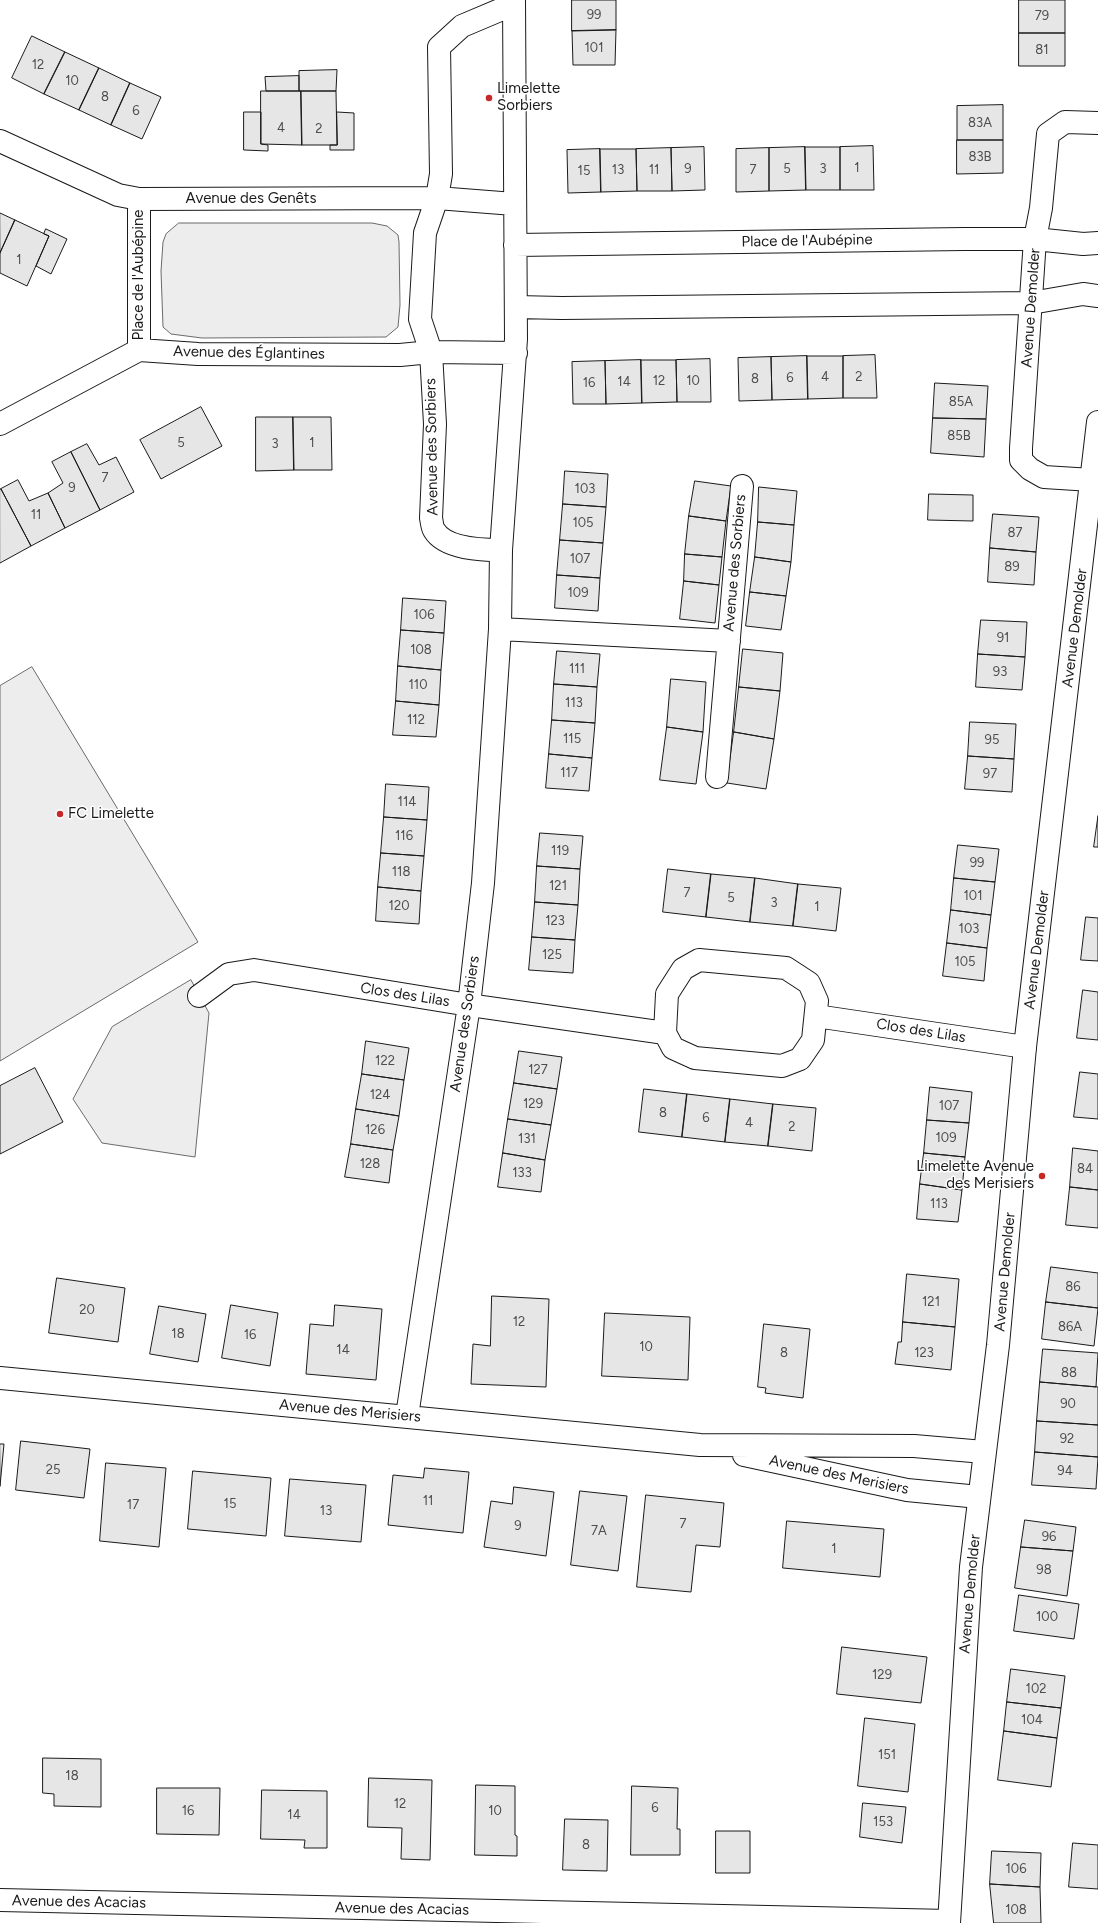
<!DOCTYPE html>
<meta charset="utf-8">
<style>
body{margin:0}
canvas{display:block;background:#fff}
</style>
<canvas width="1098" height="1923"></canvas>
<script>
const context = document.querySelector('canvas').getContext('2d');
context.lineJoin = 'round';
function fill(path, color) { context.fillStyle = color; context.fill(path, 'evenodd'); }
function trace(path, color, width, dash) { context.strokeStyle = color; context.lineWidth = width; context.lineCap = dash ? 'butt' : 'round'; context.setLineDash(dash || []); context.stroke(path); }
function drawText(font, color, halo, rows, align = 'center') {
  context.font = font + ' Figtree,sans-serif'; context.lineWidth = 3; context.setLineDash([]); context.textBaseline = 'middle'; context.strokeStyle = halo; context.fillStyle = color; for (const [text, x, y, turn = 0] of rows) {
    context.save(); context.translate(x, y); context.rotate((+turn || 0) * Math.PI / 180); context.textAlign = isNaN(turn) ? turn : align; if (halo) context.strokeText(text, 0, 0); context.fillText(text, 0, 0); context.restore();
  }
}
const built = new Path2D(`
 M179,223H372L387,226L398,235L399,242L400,305L398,327L386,337L202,338L171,334L163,327L161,271L163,242L166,234Z
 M32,667L198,942L0,1061V686Z
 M191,980L209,1013L195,1157L102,1143L73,1099L112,1027Z`);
const building = new Path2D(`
 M572,0H616V30L572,31Z
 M1019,0H1065V33H1019Z
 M616,30L615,65H573L572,31Z
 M1019,33H1065V66H1019Z
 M32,36L65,52L44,94L12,78Z
 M65,52L99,68L79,110L44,94Z
 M99,68L130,83L111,125L79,110Z
 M337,70L336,91H299V71Z
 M299,76V91H266L265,77Z
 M130,83L161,97L142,139L111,125Z
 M261,91H301L302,145L261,144Z
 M301,91H336L337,145H302Z
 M1003,105V140H957V106Z
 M244,112H261V144L268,145V151L244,150Z
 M337,112L354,113V150H330V145H337Z
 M957,140H1003V173L957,174Z
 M873,146L874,190H840V147Z
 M704,147L705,190L672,191L671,148Z
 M805,147L806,190L769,191V148Z
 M805,147H840V190H806Z
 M671,148L672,191H637L636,149Z
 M769,148V191L736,192V149Z
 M600,149H636L637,191L601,192Z
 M600,149L601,192L568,193L567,150Z
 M0,213L15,220L0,253Z
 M15,220L49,236L27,286L0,273V253Z
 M46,229L67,239L51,274L36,266L49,236L44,234Z
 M875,355L877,398H843V356Z
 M807,356H843V398L808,399Z
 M807,356L808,399L772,400L771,357Z
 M771,357L772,400L739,401L738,358Z
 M710,359L711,402H677L676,360Z
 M641,360H676L677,402L642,403Z
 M641,360L642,403L606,404L605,361Z
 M605,361L606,404H573L572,362Z
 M935,383L988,386L986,419L933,418Z
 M201,407L222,446L161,479L140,440Z
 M256,417H293L294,470L256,471Z
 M293,417H331L332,470H294Z
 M933,418L986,419L984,457L931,453Z
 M87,444L99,465L116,457L134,492L100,510L71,452Z
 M71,452L100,510L65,528L48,493L63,483L52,462Z
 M565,471L608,474L606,507L563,504Z
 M18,480L29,501L48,493L65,528L31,546L1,489Z
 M695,481L731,486L726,521L689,516Z
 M759,487L797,491L794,525L758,522Z
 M0,489H1L31,546L0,563Z
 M929,494L973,495V521L928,520Z
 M563,504L606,507L603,543L560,540Z
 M993,514L1039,517L1036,552L990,548Z
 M689,516L726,521L722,557L685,554Z
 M758,522L794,525L791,562L755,557Z
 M560,540L603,543L600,578L557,575Z
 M990,548L1036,552L1034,585L988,582Z
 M685,554L722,557L719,585L684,581Z
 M755,557L791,562L786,596L750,592Z
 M557,575L600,578L598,611L555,608Z
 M684,581L719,585L715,623L680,619Z
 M750,592L786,596L781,630L746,626Z
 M403,598L446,601L444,633L401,630Z
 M981,620L1027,622L1025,657L978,654Z
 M401,630L444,633L441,670L398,666Z
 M743,649L783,653L780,691L739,687Z
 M557,651L600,654L597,687L554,684Z
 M978,654L1025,657L1022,690L976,687Z
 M398,666L441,670L439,705L396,701Z
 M671,679L706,682L703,732L667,727Z
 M554,684L597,687L595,723L552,720Z
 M739,687L780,691L774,739L734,732Z
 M396,701L439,705L436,737L393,735Z
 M552,720L595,723L592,758L549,754Z
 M970,722L1016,724L1014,759L968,756Z
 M667,727L703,732L696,784L660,780Z
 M734,732L774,739L766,789L727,783Z
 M549,754L592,758L589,791L546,788Z
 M968,756L1014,759L1012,792L965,789Z
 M386,784L429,787L427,820L384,817Z
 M1098,816V847H1094Z
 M384,817L427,820L424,856L381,853Z
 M540,833L583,836L580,869L537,866Z
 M958,845L999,849L995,882L954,878Z
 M381,853L424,856L421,891L378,887Z
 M537,866L580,869L578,905L535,902Z
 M668,869L711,874L706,917L663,912Z
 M711,874L755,878L750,922L706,917Z
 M755,878L798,884L793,926L750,922Z
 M954,878L995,882L991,915L951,910Z
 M798,884L841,888L836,931L793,926Z
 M378,887L421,891L419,924L376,921Z
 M535,902L578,905L575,940L532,937Z
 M951,910L991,915L987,948L947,943Z
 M1086,917L1098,918V961L1081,960Z
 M532,937L575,940L573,973L529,970Z
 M947,943L987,948L984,981L943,976Z
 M1083,990L1098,992V1040L1077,1038Z
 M366,1041L409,1048L404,1080L362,1074Z
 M519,1051L562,1057L557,1089L514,1083Z
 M35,1068L63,1122L0,1154V1086Z
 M1080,1072L1098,1074V1119L1074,1117Z
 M362,1074L404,1080L399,1116L356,1109Z
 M514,1083L557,1089L551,1125L508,1119Z
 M930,1087L972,1092L969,1123L927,1120Z
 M644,1089L687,1094L682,1137L639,1132Z
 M687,1094L730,1099L725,1142L682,1137Z
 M730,1099L773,1104L768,1146L725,1142Z
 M773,1104L816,1108L812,1151L768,1146Z
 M356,1109L399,1116L393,1150L351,1144Z
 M508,1119L551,1125L545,1160L503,1153Z
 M927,1120L969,1123L965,1157L924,1153Z
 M351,1144L393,1150L389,1183L345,1177Z
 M1073,1148L1098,1151V1190L1070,1187Z
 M503,1153L545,1160L541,1192L498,1187Z
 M924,1153L965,1157L962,1190L920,1184Z
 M920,1184L962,1190L958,1222L917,1219Z
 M1070,1187L1098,1190V1228L1066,1225Z
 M1051,1267L1098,1273V1308L1046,1302Z
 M907,1274L959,1279L955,1327L903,1322Z
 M57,1278L125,1288L118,1342L49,1333Z
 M492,1296L549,1299L546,1387L471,1384L473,1344L490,1346Z
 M1046,1302L1098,1308L1094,1346L1042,1339Z
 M231,1305L278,1313L270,1366L222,1358Z
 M335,1305L382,1309L376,1380L306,1374L310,1324L333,1326Z
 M159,1306L206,1314L198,1362L150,1354Z
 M605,1313L690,1317L688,1380L602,1376Z
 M903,1322L955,1327L951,1370L895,1364L898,1342H901Z
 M764,1324L810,1329L803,1398L765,1393L766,1388L758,1387Z
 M1043,1349L1098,1353L1096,1387L1040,1382Z
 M1040,1382L1098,1387V1425L1037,1421Z
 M1037,1421L1098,1425V1457L1035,1452Z
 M21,1441L90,1449L84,1498L16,1490Z
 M0,1444H4L0,1486Z
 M1035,1452L1098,1457L1096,1489L1032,1485Z
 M106,1463L166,1468L159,1547L100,1541Z
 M425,1468L469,1472L463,1533L388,1525L393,1475L423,1478Z
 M193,1471L271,1478L266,1536L188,1529Z
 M290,1479L366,1485L361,1542L285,1536Z
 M514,1487L554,1492L546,1556L484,1547L491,1501L512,1504Z
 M580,1491L627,1496L618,1571L571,1565Z
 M646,1495L724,1503L720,1547L696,1545L691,1592L637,1587Z
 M1025,1520L1076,1527L1073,1551L1021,1547Z
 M787,1521L884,1529L880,1577L783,1568Z
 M1021,1547L1073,1551L1067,1596L1015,1588Z
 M1019,1595L1079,1604L1074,1639L1014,1631Z
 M842,1647L927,1657L921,1703L837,1694Z
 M1011,1669L1065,1676L1061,1708L1007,1702Z
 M1007,1702L1061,1708L1057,1738L1004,1731Z
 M865,1718L915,1724L908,1792L858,1786Z
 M1004,1731L1057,1738L1051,1787L998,1780Z
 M43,1758L101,1759V1807L54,1806V1794L43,1793Z
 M369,1778L432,1780L430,1860L401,1859L402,1828L368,1827Z
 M476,1785L515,1786V1835L517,1836V1856L475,1855Z
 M632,1786L678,1788L677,1829H680V1855H631Z
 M157,1788H220L219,1835L157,1834Z
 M262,1790L327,1791V1848H304L305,1840L261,1839Z
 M863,1803L906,1807L902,1843L860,1837Z
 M565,1819L608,1820L607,1871L563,1870Z
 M716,1831H750V1873H716Z
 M1073,1843L1098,1845V1889L1069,1887Z
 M992,1851L1041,1853L1040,1887L990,1884Z
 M990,1884L1040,1887L1041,1923H994Z`);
const street = new Path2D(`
 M0,141L118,195L139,199L437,198L514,204
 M139,199V350
 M515,245L964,239H1035L1083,244L1098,243
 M516,307L562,308L1031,303L1083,294L1098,296
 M0,424L139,350L198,354L400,355L431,352L516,353
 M1092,480L1044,477L1030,469L1021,460V448L1035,239L1041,208L1048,134L1065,122L1098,123
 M501,550C483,550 445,549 434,530C432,527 432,522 431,518L435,424L431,352L420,319L425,233L437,198L441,174L439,47L462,26L514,4
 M500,629L729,641
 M717,777L742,486
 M699,960L786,968L809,983L817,1001L813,1040L800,1059L782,1066L695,1058L673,1048L665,1033L667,994L683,969Z
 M199,996L229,974L254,970L469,1005L665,1033
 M816,1016L1025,1047
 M0,1378L700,1445L914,1446L984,1452
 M407,1416L469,1005L483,883L500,629L501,550L516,339L514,0
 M744,1455L907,1490L979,1497
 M0,1900L949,1921`);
const secondary = new Path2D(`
 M949,1923L971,1567L998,1345L1025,1047L1098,422`);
const markers = [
 [489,98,4,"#c62828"],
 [60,814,4,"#c62828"],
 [1042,1176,4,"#c62828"]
];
const numberNames = [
 ["99",594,15],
 ["79",1042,16],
 ["101",594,48],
 ["81",1042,50],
 ["12",38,65],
 ["10",72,81],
 ["8",105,97],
 ["6",136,111],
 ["83A",980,123],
 ["4",281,128],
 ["2",319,129],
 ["83B",980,157],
 ["1",857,168],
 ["9",688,169],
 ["5",787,169],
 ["3",823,169],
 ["13",618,170],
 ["11",654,170],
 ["7",753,170],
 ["15",584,171],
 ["1",19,260],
 ["4",825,377],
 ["2",859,377],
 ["6",790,378],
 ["8",755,379],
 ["12",659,381],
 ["10",693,381],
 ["14",624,382],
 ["16",589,383],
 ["85A",961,402],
 ["85B",959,436],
 ["5",181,443],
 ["1",312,443],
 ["3",275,444],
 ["7",105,478],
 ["9",72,488],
 ["103",585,489],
 ["11",36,515],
 ["105",583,523],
 ["87",1015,533],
 ["107",580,559],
 ["89",1012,567],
 ["109",578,593],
 ["106",424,615],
 ["91",1003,638],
 ["108",421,650],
 ["111",577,669],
 ["93",1000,672],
 ["110",418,685],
 ["113",574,703],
 ["112",416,720],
 ["115",572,739],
 ["95",992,740],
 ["117",569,773],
 ["97",990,774],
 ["114",407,802],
 ["116",404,836],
 ["119",560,851],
 ["99",977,863],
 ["118",401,872],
 ["121",558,886],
 ["7",687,893],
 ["101",973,896],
 ["5",731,898],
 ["3",774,903],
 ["120",399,906],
 ["1",817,907],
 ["123",555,921],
 ["103",969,929],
 ["125",552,955],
 ["105",965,962],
 ["122",385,1061],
 ["127",538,1070],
 ["124",380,1095],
 ["129",533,1104],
 ["107",949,1106],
 ["8",663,1113],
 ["6",706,1118],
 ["4",749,1123],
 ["2",792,1127],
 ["126",375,1130],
 ["109",946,1138],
 ["131",527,1139],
 ["128",370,1164],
 ["84",1085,1169],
 ["133",522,1173],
 ["113",939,1204],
 ["86",1073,1287],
 ["121",931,1302],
 ["20",87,1310],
 ["12",519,1322],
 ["86A",1070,1327],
 ["18",178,1334],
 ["16",250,1335],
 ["10",646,1347],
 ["14",343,1350],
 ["8",784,1353],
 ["123",924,1353],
 ["88",1069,1373],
 ["90",1068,1404],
 ["92",1067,1439],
 ["25",53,1470],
 ["94",1065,1471],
 ["11",428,1501],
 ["15",230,1504],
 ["17",133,1505],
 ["13",326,1511],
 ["7",683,1524],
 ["9",518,1526],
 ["7A",599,1531],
 ["96",1049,1537],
 ["1",834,1549],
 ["98",1044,1570],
 ["100",1047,1617],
 ["129",882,1675],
 ["102",1036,1689],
 ["104",1032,1720],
 ["151",887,1755],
 ["18",72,1776],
 ["12",400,1804],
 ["6",655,1808],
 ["16",188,1811],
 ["10",495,1811],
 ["14",294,1815],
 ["153",883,1822],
 ["8",586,1845],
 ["106",1016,1869],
 ["108",1016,1910]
];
const poiNames = [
 ["Limelette",497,89],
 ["Sorbiers",497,106],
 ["FC Limelette",68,814],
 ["Limelette Avenue",1034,1167,"right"],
 ["des Merisiers",1034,1184,"right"]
];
const streetNames = [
 ["Avenue des Genêts",251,199],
 ["Place de l'Aubépine",807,241,-1],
 ["Place de l'Aubépine",139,275,-90],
 ["Avenue Demolder",1031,308,-86],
 ["Avenue des Églantines",249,353,1],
 ["Avenue des Sorbiers",432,447,-91],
 ["Avenue des Sorbiers",735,563,-85],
 ["Avenue Demolder",1075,628,-83],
 ["Avenue Demolder",1037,950,-83],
 ["Clos des Lilas",405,995,9],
 ["Avenue des Sorbiers",465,1024,-82],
 ["Clos des Lilas",921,1031,9],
 ["Avenue Demolder",1005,1272,-85],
 ["Avenue des Merisiers",350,1411,5],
 ["Avenue des Merisiers",839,1475,12],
 ["Avenue Demolder",970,1594,-85],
 ["Avenue des Acacias",79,1902,1],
 ["Avenue des Acacias",402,1909,1]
];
fill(built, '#ededed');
trace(built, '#6a6a6a', 1);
fill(building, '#e6e6e6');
trace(building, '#1a1a1a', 1);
trace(street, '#1a1a1a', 24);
trace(secondary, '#1a1a1a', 24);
trace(street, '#fff', 22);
trace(secondary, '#fff', 22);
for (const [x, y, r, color] of markers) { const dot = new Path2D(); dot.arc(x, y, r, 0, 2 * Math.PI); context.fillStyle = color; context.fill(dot); trace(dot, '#fff', 1.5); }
drawText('13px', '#4d4d4d', null, numberNames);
drawText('15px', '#1a1a1a', '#fff', poiNames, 'left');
drawText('15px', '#1a1a1a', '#fff', streetNames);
</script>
